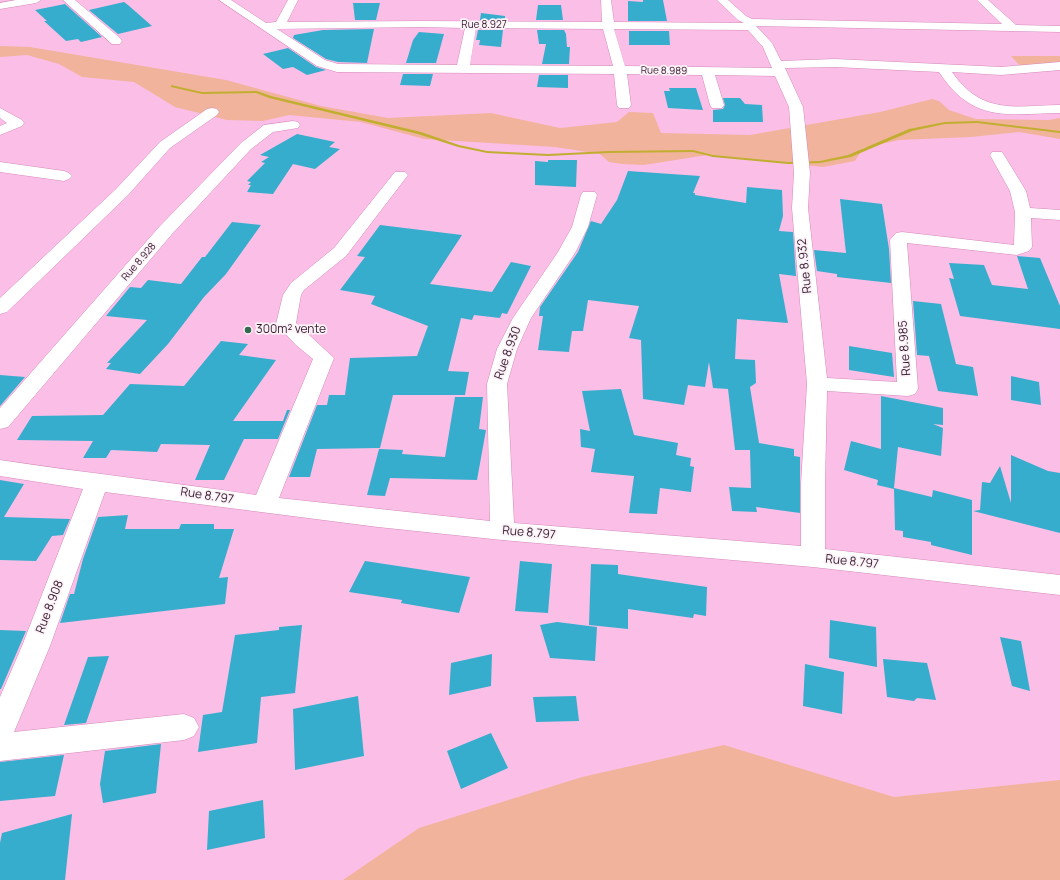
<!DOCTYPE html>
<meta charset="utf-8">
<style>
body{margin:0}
canvas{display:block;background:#fbbee6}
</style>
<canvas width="1060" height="880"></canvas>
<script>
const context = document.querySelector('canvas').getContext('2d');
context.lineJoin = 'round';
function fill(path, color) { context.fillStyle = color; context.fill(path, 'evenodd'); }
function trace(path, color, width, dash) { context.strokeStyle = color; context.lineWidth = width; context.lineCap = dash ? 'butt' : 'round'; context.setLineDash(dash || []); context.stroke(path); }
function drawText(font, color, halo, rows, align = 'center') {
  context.font = font + ' Manrope,sans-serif'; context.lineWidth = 3.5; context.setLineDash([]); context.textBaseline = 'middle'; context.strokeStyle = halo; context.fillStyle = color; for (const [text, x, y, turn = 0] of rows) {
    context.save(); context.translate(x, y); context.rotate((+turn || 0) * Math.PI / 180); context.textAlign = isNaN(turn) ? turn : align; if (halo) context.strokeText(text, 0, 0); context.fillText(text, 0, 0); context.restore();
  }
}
const green = new Path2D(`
 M0,46L30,47L226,80L321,106L388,118L491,113L560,128L617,122L629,112L653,113L661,133L750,135L880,112L932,99L939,101L949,110L976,119L1049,120L1060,118V139L1019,132L971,137L899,140L863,148L855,161L823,167L707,155L644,165L622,164L609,162L600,154L555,147L424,139L361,122L289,115L263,121L227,120L175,107L134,82L82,77L59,64L27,55L0,57Z
 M1011,56H1060V70L1021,67Z
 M724,745L894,797L1060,780V880H343L419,828L582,777Z`);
const stream = new Path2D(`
 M171,85L202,92L257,91L271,96L421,132L459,145L487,151L548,154L609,151L693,150L713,155L788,162L820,161L848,155L909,129L945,122L977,121L1060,131V133L977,123L945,124L912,131L851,157L820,163L788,164L713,157L693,152L609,153L548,156L487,153L458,147L418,134L269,98L256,93L202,94L171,87Z`);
const building = new Path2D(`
 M643,0H663L667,21H628V1L643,2Z
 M124,2L128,5L152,26L118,34L89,10Z
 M353,3H380L376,20H355Z
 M65,4L102,37L81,42L78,39L66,41L44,21H47L35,10Z
 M538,5H561L563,20H536Z
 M481,13L505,16V20H480Z
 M374,29L367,63L338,62L326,59L293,38L294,35L323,30Z
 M478,30H503L501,47L479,45L480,40H476Z
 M537,30H564L566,34L567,47H570L569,64H542L546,44H539Z
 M629,31H669L670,45H629Z
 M419,32L444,34L436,63H406L413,40Z
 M288,48L316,67L326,70L307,75L293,67L283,69L263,54Z
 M403,74H433L430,86L400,85Z
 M539,75H568V88L537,87Z
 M669,88H696L703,110L668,108L664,91H670Z
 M723,98H740L745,104L762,105L763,122H713V110L723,109L725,105Z
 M297,134L335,142L329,147L340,149L315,169L293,164L273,194L247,192L251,185H248L251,182L247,181L265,163L261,162L269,157L260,155Z
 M548,160H577L576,187L535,185V161L548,162Z
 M628,171L700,176L693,193H695V195L746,203L747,187L782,190L783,216L779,231L793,232L796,276L779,274L788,323L737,319L735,359L755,360L756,383L750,387L759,443L794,449V456L800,457V513L756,507L757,512L732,511L729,487L751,488L750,450H735L728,389L713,388L709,362L705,387L688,385L684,405L643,399L641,340L629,338L639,306L588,300L583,331H572L569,352L538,350L543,316H539L540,307L578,252L591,221L601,224L617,200Z
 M840,199L882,204L889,249L891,283L837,277V274L817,271L814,250L846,253Z
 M232,222L261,225L226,274L204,297L168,344L140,374L106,369L111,363H107L147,320L106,316L130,287L141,288L148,280L181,284L202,257H205Z
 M380,225L462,235L430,284L492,292L511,262L531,266L507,314L502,313L500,318L474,315L472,320L461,318L448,371L469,372L465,395H393L380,448L317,449L310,477H289L317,405H327L329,395H345L350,358L417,356L428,326L371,304L375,296L340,290L365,257L357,256Z
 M1017,256L1040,258L1060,306V329L960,316L949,278L954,279L949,263L984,265L992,285L1028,289Z
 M913,301L941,304L956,364L973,367L978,396L938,391L929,356L917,355Z
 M221,341L248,344L239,355L276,360L233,421H283L287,410H290L278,439H244L224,480H195L210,445L161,444L157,452L111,450L106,458H83L93,441L17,440L32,416L103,415L130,384L184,386Z
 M849,346L892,353L894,377L849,370Z
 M0,375L25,377L0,406Z
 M1011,376L1039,382L1041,405L1011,400Z
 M621,389L634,435L678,443L676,455L691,458L690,466L694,467L691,492L660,488L657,514L629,513L634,476L591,472L595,449L581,447L580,429L590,431L582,391Z
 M881,396L943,408V425L933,424L943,428L941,456L898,447L894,488L932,497L933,490L972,500V555L931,545V542L903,537V531L895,530L894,489L877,485L878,480L844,470L851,441L881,449Z
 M455,397H483L479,429L486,430L477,480L390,478L385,496L367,495L379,449L403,450L402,454L445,457Z
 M1011,455L1048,471L1060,473V533L973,511L980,510L982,482L990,483L1000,466L1011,503Z
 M0,480L24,484L4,517L70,519L63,535L52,536L36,561L0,560Z
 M128,515L125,529H179L181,524H214V529H234L219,578L228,577L225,604L60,623L70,594H74L83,559L98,517Z
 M365,561L470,577L459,613L401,603L402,600L349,592Z
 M520,561L552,564L548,613L515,611Z
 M591,564L618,565V574L707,587L706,616L694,614L693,618L628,609V629L589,625Z
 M830,620L876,627L877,667L829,658Z
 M557,622L597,627L595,661L550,658L540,625Z
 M302,625L295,693L261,697L257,743L198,752L203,715L222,712L235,635L279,630V627Z
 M0,630L26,631L1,689H0Z
 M1000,637L1021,641L1030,691L1012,686Z
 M492,654L491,686L449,695L451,663Z
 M109,656L86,723L64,725L88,657Z
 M883,659L927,663L936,700L917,698L914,701L887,697Z
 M805,664L844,672L842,714L803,706Z
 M358,696L364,756L295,770L293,709Z
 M576,696L579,721L536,722L533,697Z
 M491,733L508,768L461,789L447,751Z
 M161,744L156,793L103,803L100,784L105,751Z
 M64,755L55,796L0,801V762Z
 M263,800L265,838L207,850L209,811Z
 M72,814L65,880H0V843L2,833Z`);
const minor = new Path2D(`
 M16,0H41L36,3L0,9V3Z
 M63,0H75L120,38L122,41L120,44H112Z
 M219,0H231L266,23L276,22L288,0H298L287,22L421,21L602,22L601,0H611L614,22L744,23L738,20L717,0H728L746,16L752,19L1002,24L977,0H988L1016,25L1060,26V32L756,26L772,43L781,61L835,59L1001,67L1060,62V70L1001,75L952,72C982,115 1014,106 1060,105V113C1005,114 973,123 939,72L835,67L785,68L803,107L810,173L808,208L827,378L897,382L890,240L896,233L902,232L1014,245L1015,212L1010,191L990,155L992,152H1002L1004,155L1026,191L1030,208L1060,210V220L1031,218L1032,247L1029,251L1017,255L907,243L918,389L915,394L908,396L827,391L825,484V549L1060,575V595L813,567L502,540L378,527L105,492L50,646L14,732L184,714L194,718L199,727L194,736L184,740L0,761V697L22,646L83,489L0,476V460C85,473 171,482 256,495L313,359L296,345L276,324L283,295L291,283L334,248L395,172H405L408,175L346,256L304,290L301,295L296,323L334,358L279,498L490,521L487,384L497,349L513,318L558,252L572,227L581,195L583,192H595L597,195L588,227L575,253L531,318L517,349L507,384L514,523L801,546V484L807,384L792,208L794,173L789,107L775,76L715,75L724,105L722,108H712L710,105L702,75L627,74L631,105L629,108H619L617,105L614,74L337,72L317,66ZM421,27L465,28L457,65L338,64L325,60L277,29ZM476,28L603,29L613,66L470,65ZM614,29L748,30L763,47L772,68L625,66Z
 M0,108L22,120L24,123L22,126L0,135V126L7,123L0,118Z
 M212,108L217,109L219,112L217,115L170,148L128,195L7,312L0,314V298L116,189L160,142L207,109Z
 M293,121L298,122L300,125L298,128L273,132L251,149L172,234L8,427L0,429V408L160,226L241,143L264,125Z
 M0,162L64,171L69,173L72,176L69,179L64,181L0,172Z`);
const markers = [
 [248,330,4,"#33694e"]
];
const farStreetnames = [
 ["Rue 8.927",484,25],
 ["Rue 8.989",664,71,1],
 ["Rue 8.928",139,262,-49]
];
const streetNames = [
 ["Rue 8.932",805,266,-96],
 ["Rue 8.985",905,348,-94],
 ["Rue 8.930",508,353,-70],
 ["Rue 8.797",207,496,9],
 ["Rue 8.797",529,533,5],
 ["Rue 8.797",852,562,6],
 ["Rue 8.908",50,607,-69]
];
const poiNames = [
 ["300m² vente",256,330]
];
fill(green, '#f2b39d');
fill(stream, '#c1ae30');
fill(building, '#36adcd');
trace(minor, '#d38aba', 1);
fill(minor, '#fff');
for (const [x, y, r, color] of markers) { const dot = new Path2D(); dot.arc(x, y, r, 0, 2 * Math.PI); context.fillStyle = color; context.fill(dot); trace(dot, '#faf2f7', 1.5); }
drawText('10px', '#371a2e', '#faf2f7', farStreetnames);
drawText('12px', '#371a2e', '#faf2f7', streetNames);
drawText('12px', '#371a2e', '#faf2f7', poiNames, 'left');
</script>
